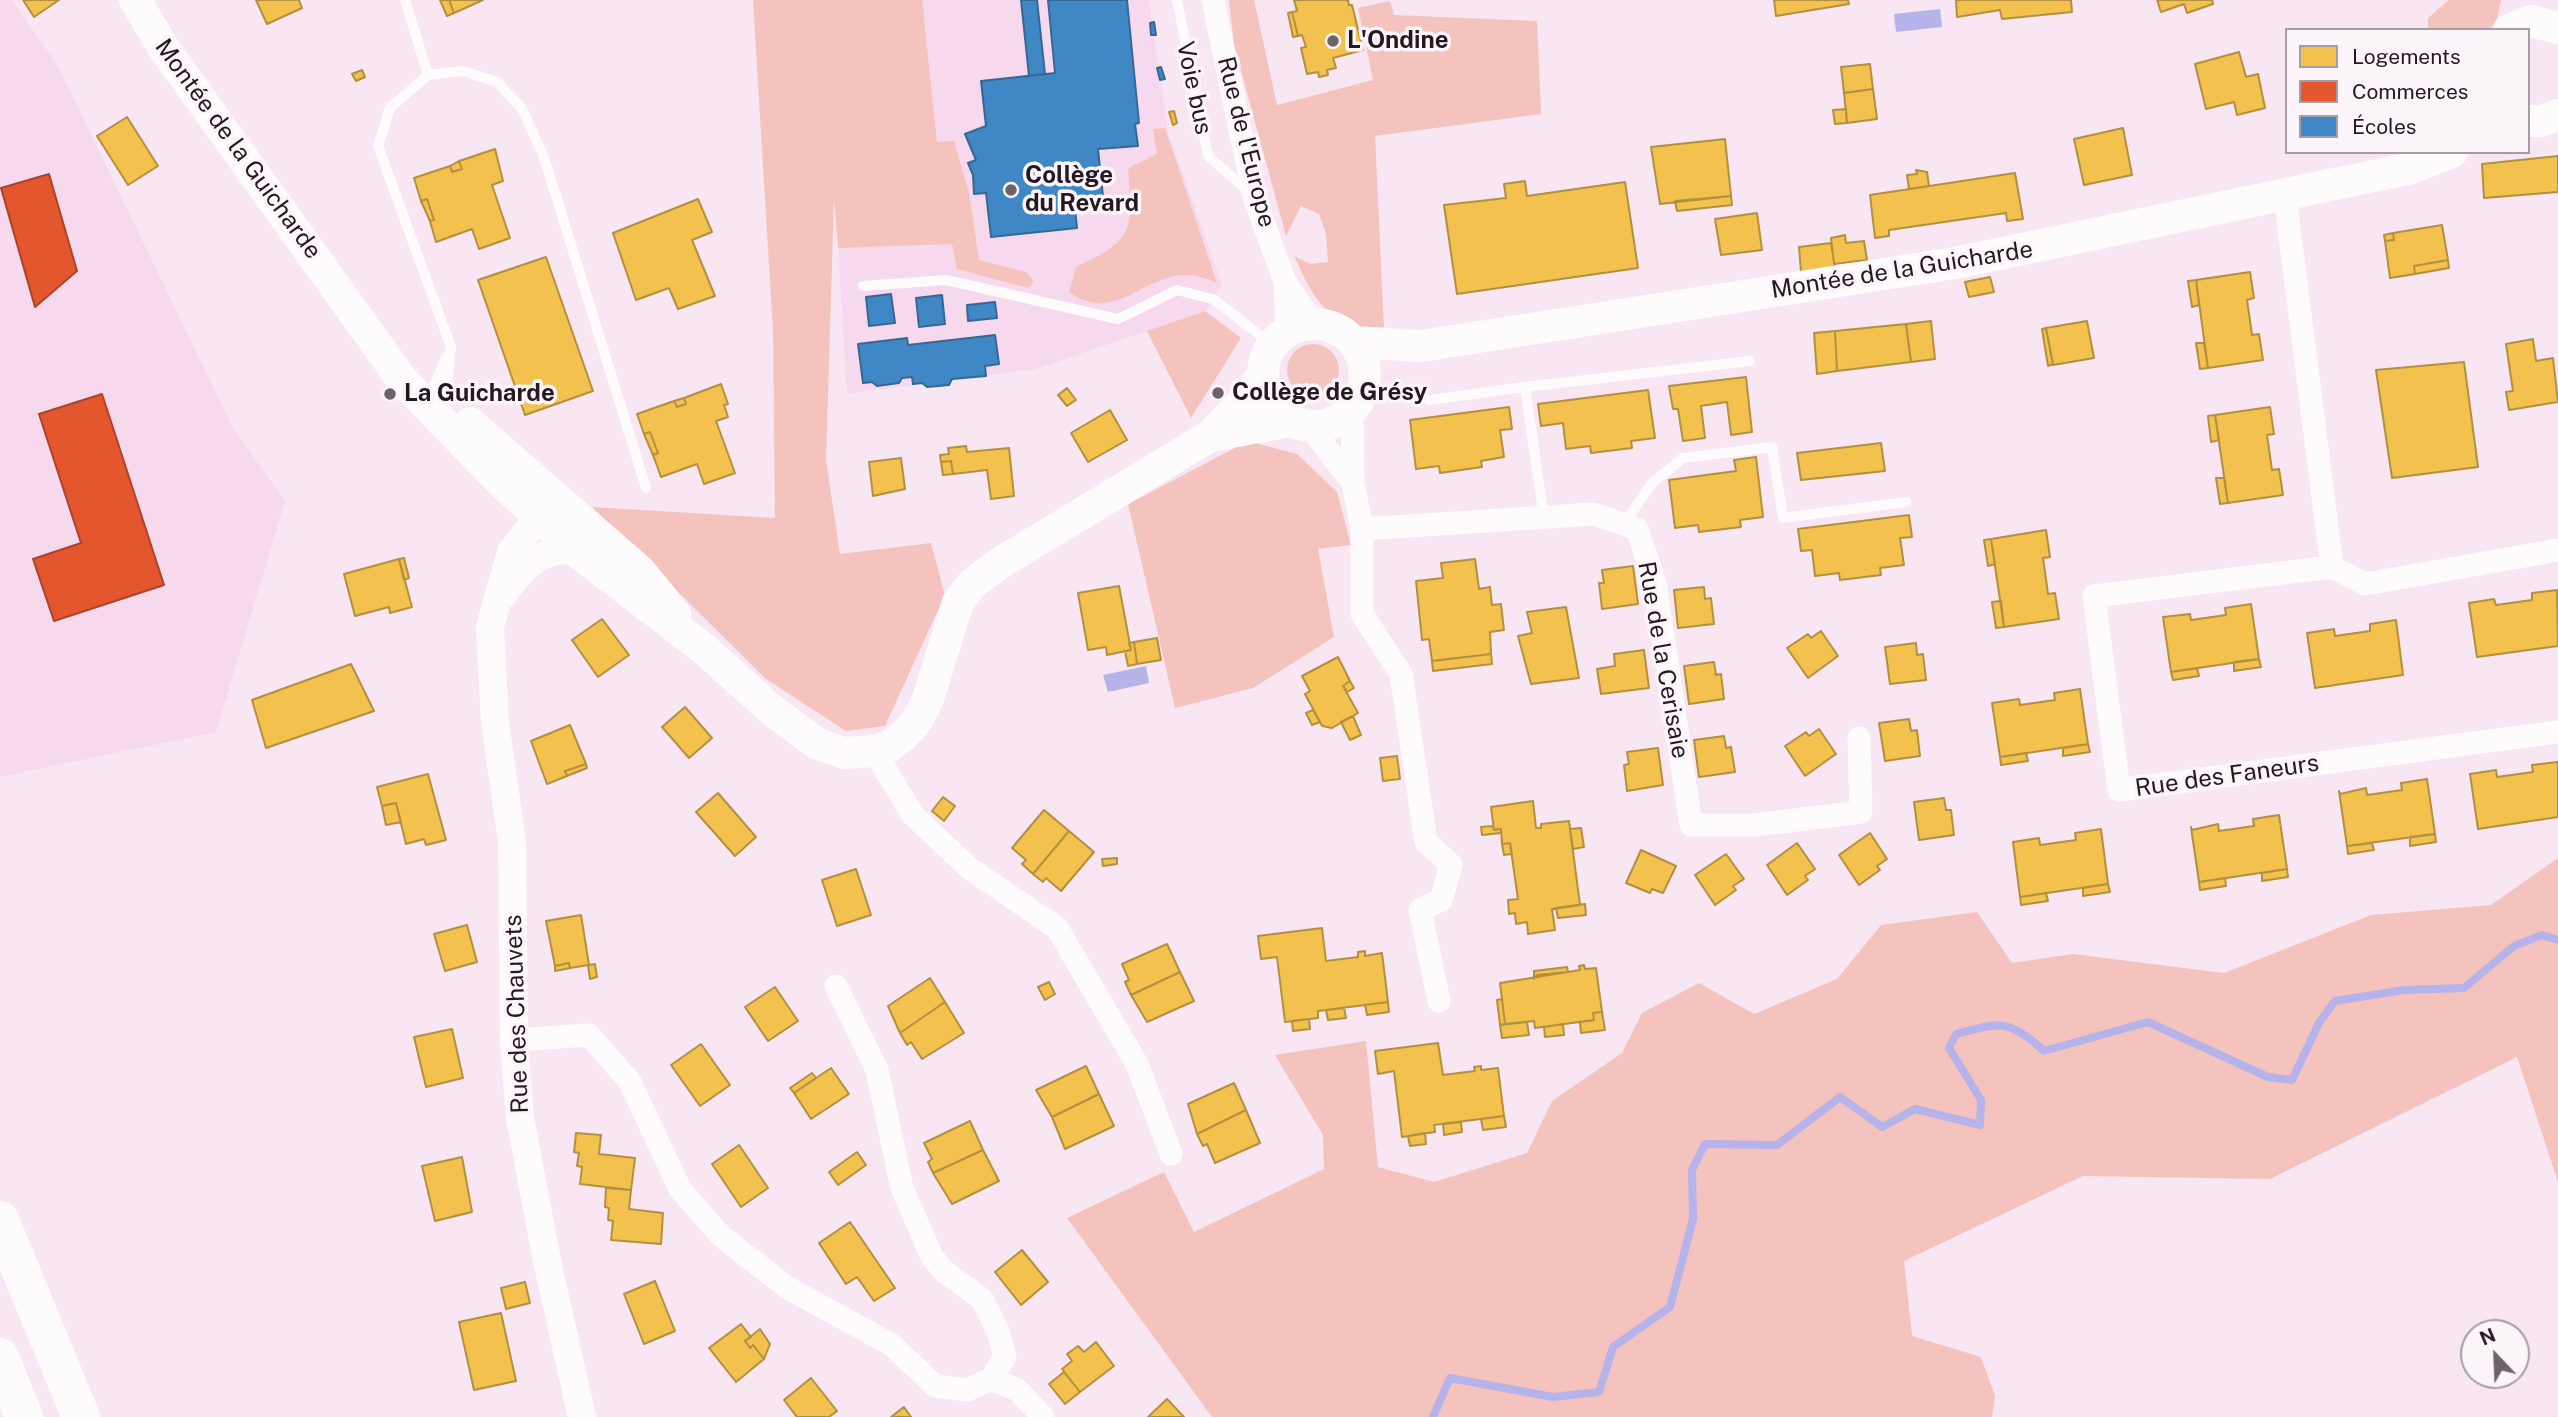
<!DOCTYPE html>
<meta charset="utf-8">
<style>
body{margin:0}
#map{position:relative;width:2558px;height:1417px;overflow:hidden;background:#f8e6f2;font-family:"Public Sans",sans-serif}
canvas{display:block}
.legend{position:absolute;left:2285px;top:28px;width:245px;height:126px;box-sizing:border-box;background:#fbf5f9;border:2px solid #a59da3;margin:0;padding:9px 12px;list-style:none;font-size:21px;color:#251921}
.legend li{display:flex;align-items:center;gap:14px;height:35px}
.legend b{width:35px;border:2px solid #a59da3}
.north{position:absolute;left:2460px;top:1319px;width:70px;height:70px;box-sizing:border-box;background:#fbf5f9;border:2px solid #a59da3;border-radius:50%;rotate:337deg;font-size:19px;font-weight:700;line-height:28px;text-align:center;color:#251921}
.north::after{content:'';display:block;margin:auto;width:24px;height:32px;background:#6f616a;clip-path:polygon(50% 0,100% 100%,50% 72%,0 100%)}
</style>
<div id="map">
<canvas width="2558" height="1417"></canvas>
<ul class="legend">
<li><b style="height:19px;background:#f2c14e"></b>Logements</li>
<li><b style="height:19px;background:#e4572e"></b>Commerces</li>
<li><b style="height:19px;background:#3f88c5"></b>Écoles</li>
</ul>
<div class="north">N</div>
</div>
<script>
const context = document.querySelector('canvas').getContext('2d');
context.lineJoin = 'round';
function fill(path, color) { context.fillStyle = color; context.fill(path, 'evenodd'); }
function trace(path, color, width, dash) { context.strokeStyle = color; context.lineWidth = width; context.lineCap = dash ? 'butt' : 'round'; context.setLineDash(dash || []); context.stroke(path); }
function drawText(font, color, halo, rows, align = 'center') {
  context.font = font + ' "Public Sans",sans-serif'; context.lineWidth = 7; context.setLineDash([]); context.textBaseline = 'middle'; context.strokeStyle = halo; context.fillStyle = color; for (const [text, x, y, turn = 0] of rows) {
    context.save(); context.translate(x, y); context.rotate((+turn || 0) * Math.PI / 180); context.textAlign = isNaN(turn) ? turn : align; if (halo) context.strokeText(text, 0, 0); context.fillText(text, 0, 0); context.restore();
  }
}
const built = new Path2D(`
 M0,0H12L59,68L234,430L285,501L216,732L0,777Z
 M823,0H1149L1168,132L1222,284L1205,311L1036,369L847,394Z`);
const green = new Path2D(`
 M753,0H922L937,142L954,141L969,193L979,260L1026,272L1034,282L1028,288L957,269L952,244L838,248L834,199L826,460L840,554L931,543L945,595L885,726L846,731L766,679L592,507L775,518L773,332Z
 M1229,0H1254L1277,105L1373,80L1358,8L1390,1L1394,15L1537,21L1541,114L1375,136L1384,330L1368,336C1355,323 1348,324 1335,316C1314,304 1304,276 1294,256L1310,264L1328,262L1326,234L1319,214L1301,206L1286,236L1234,45Z
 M2449,0H2501L2497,19L2490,30H2428V18Z
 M1165,128L1217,283C1203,277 1190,273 1175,276C1137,283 1111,322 1069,292L1076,267C1135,240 1133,230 1128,168L1157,154L1153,129Z
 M1205,311L1241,338L1191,418L1147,331Z
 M1287 370a26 26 0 1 1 52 0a26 26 0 1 1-52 0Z
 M1248,441L1297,454L1337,492L1351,545L1318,549L1334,637L1253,688L1175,708L1128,504Z
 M2558,858V1182L2517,1057L2270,1179L2083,1176L1904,1261L1912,1336L1981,1357L1995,1396L1992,1417H1212L1067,1218L1164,1172L1194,1232L1324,1169L1323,1135L1275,1055L1366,1041L1378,1167L1434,1182L1527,1153L1552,1101L1622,1053L1642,1013L1699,983L1754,1014L1837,979L1881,925L1977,912L2012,963L2073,954L2224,973L2371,915L2491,905Z`);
const water = new Path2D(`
 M1940,9L1942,27L1896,32L1894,14Z
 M1146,666L1149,683L1108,692L1103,675Z`);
const homes = new Path2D(`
 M23,0H59L34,17Z
 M256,0H299L302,8L267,24Z
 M440,0H449L454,13L447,16Z
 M449,0H483L454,13Z
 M1294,0H1348L1349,5H1352L1363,50L1333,58L1336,68L1327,70L1328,75L1319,77L1318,72L1307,74L1301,48L1306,47L1302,35L1298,36L1292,12L1297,11Z
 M1774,0H1848L1849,4L1776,16Z
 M1956,0H2071L2072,12L2002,19L2000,10L1957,17Z
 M2157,0H2212L2213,4L2187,13L2184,4L2161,12Z
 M1292,12L1298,36L1293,37L1288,13Z
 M2239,52L2246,77L2258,74L2265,108L2237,115L2234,102L2206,109L2195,64Z
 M1870,64L1873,89L1844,93L1841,67Z
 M362,70L365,77L356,81L352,74Z
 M1873,89L1877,119L1847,123L1844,93Z
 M1846,109L1847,123L1835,124L1833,110Z
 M1174,111L1177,123L1173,125L1169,112Z
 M127,117L158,166L128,185L97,136Z
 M2123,128L2132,175L2084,185L2074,139Z
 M1725,139L1731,196L1660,204L1651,147Z
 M495,149L503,181L492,185L510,238L479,249L472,229L436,242L430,221L434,220L427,199L421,201L414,178L450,166L452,172L462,169L459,161Z
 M2558,156V192L2484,198L2482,164Z
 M459,161L462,169L452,172L450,166Z
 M1916,170L1927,172L1929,186L1909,189L1907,175L1917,174Z
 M2015,173L2023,219L2007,221L2006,213L1889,230V236L1875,238L1870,195Z
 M1525,181L1527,196L1625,182L1638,268L1457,294L1444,205L1506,198L1504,184Z
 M1731,196L1732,205L1677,211L1675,201Z
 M427,199L434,220L430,221L421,201Z
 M698,199L712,232L692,240L715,296L678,309L669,288L636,300L613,233Z
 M1757,213L1762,250L1721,255L1715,219Z
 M2442,225L2448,260L2414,266L2415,274L2390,278L2385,241L2394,240L2393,233Z
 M2393,233L2394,240L2385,241L2384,235Z
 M1845,235L1846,243L1864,241L1867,260L1834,264L1831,238Z
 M1831,243L1835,268L1801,272L1799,247Z
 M546,257L593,391L525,415L478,280Z
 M2448,260L2449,268L2415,274L2414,266Z
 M2250,272L2254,298L2247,300L2252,335L2259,334L2263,360L2208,368L2196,280Z
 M1990,277L1994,292L1969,297L1965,282Z
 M2196,280L2199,305L2192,307L2188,281Z
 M1931,321L1935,359L1911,362L1906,324Z
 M2087,321L2094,358L2053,365L2046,328Z
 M1906,324L1911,362L1837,371L1835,331Z
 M2046,328L2053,364L2048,366L2042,329Z
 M1835,331L1837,371L1817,374L1814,333Z
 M2533,339L2536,361L2553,358L2558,402L2509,410L2506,392L2513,391L2506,344Z
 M2196,343H2204L2208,368L2200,369Z
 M2464,362L2478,467L2392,478L2376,370Z
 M1746,377L1752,432L1731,435L1727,402L1701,406L1705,438L1683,441L1678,409H1673L1669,386Z
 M721,384L728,404L724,405L728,417L716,421L735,473L704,484L697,464L661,477L653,455L658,453L650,432L644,434L637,414L674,401L677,407L686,404L684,398Z
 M1067,388L1076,400L1067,406L1058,395Z
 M1648,390L1655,438L1631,441L1632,448L1591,453L1590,446L1566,449L1563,423L1541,426L1538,404Z
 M684,398L686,404L677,407L674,401Z
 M1509,407L1512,429L1500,430L1504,457L1481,461L1482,467L1440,473L1439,466L1416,469L1410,420Z
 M2270,407L2274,434L2267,435L2272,470L2279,469L2283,495L2228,503L2215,415Z
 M1110,410L1127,440L1088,462L1071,433Z
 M2215,415L2219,440L2211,442L2208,416Z
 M650,432L658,453L653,455L644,434Z
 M1881,443L1885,471L1801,480L1797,453Z
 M966,446L967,452L1009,448L1014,496L991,499L987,470L953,474L951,461L941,462L940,455L949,454L948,448Z
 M1756,457L1763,517L1740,520L1741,527L1699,532L1698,525L1675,528L1669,480L1736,471L1734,460Z
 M901,458L905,489L873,496L869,462Z
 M951,461L953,474L943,475L941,462Z
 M2216,478H2224L2228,503L2220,504Z
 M1909,515L1912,537L1900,538L1904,565L1880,568L1881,575L1840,580L1839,573L1815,576L1812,550L1801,551L1798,529Z
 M2046,530L2050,557L2043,558L2048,594L2055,593L2059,619L2004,627L1991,539Z
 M1991,539L1995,564L1988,566L1984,540Z
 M404,558L409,578L404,580L399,559Z
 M399,559L412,607L390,613L389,607L355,616L344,574Z
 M1475,559L1479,589L1490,587L1492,605L1501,604L1504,630L1490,632L1491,654L1432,661L1429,639L1422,640L1416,581L1443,578L1441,563Z
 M1633,566L1638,604L1602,609L1599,583H1604L1602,570Z
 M1119,586L1131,650L1107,655L1106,647L1088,650L1078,593Z
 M1704,587L1705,599L1711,598L1714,624L1678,628L1674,590Z
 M2557,590L2558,646L2477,657L2469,603L2494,599L2496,605L2532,600V593Z
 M2001,601L2004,627L1996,628L1992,602Z
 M2251,604L2259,659L2171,672L2163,617L2190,614L2191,620L2226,615L2225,608Z
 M1566,607L1579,678L1531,684L1518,636L1532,633L1527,612Z
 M602,619L629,655L598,677L572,640Z
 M2396,620L2403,675L2315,688L2307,633L2334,629L2335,636L2370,631V624Z
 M1821,631L1838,656L1808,678L1787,648L1808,634L1811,638Z
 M1157,638L1161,660L1137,664L1134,642Z
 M1134,642L1137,664L1128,666L1125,651L1131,650L1129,643Z
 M1916,643L1917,655L1923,654L1926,680L1890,684L1885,647Z
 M1644,650L1649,688L1601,694L1597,669L1615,666L1614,654Z
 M1491,654L1492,664L1433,671L1432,661Z
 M1338,657L1350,681L1343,686L1358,713L1332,728L1322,726L1320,722L1305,694L1310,691L1302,676Z
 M2259,659L2261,667L2234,671V662Z
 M1714,662L1716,675L1721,674L1724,699L1689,704L1684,666Z
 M351,664L374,711L266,748L252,700Z
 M2197,668L2199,676L2173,680L2171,672Z
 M1350,681L1354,688L1347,692L1343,686Z
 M2080,689L2088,744L2000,757L1992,703L2019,699L2020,705L2055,700L2054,693Z
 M685,707L712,738L689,758L662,727Z
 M1313,710L1320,722L1312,725L1306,713Z
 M1353,716L1361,735L1350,740L1341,722Z
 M1909,719L1911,731L1917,730L1920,756L1885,761L1879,723Z
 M570,725L586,764L565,771L567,776L547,784L531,741Z
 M1819,729L1836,754L1805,776L1785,746L1806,732L1809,736Z
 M1724,736L1726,748L1731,747L1735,772L1699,777L1694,740Z
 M2088,744L2090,752L2063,756V748Z
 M1658,748L1663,785L1627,791L1624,765L1629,764L1627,752Z
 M2026,753L2028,761L2001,765L2000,757Z
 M1397,756L1400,779L1383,781L1380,758Z
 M2557,762H2558V817L2478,829L2470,774L2496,770L2497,777L2533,772L2532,765Z
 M586,764L587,768L567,776L565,771Z
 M428,774L446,840L426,845L424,839L406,844L396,803L382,806L377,787Z
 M2427,779L2435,834L2347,846L2339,791L2340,794L2366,788L2367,795L2402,790L2401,783Z
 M718,793L756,837L735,856L696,812Z
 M943,797L955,806L944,821L932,811Z
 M1944,798L1946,810H1951L1954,835L1919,840L1914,802Z
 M1533,801L1536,828H1541V824L1569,821L1580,905L1552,909L1555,930L1528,934L1527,922L1516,924L1515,913L1509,914L1508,900L1518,899L1510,843L1502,844L1501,829L1494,830L1491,807Z
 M396,803L401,822L386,825L382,806Z
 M1044,810L1069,831L1033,874L1022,864L1026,860L1012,848Z
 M2279,815L2287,869L2199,882L2191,827L2192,830L2218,824L2219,831L2254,826L2253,819Z
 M1493,826L1494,830L1501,829V833L1482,835L1481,827Z
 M1581,828L1584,847L1573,849L1570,829Z
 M2101,829L2108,884L2020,897L2013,842L2039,838L2040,845L2076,840L2075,833Z
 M1069,831L1094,852L1061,891L1046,878L1043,882L1033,874Z
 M1870,833L1887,859L1877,866L1880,870L1859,885L1839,855Z
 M2435,834L2436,842L2410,846V837Z
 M1510,843L1512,854L1504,855L1502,844Z
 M1797,843L1815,869L1805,876L1808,880L1787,895L1767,865Z
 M2372,843L2374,850L2348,854L2347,846Z
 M1641,850L1676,866L1663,893L1652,889L1650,893L1626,883Z
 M1726,854L1744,879L1733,886L1736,890L1715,905L1695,875Z
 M1117,858V864L1103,866L1102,859Z
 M856,869L871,915L837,926L822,880Z
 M2287,869L2288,877L2262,881V873Z
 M2225,878L2226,886L2200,890L2199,882Z
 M2108,884L2110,892L2083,896V888Z
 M2046,893L2048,901L2021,905L2020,897Z
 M1585,904L1586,915L1558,918L1556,908Z
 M581,915L589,965L595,964L597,977L590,979L588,965L570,968L569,963L555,966L546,921Z
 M467,925L477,962L445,971L434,934Z
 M1322,928L1326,961L1358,957V952L1365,951V956L1382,953L1388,1002L1318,1011V1018L1285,1022L1277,957L1261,959L1258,936Z
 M1167,944L1180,972L1131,995L1125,982L1129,980L1122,964Z
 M569,963L570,968L555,971V966Z
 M1584,965L1585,969L1596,968L1602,1012L1593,1013L1594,1020L1535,1028L1534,1021L1505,1024L1500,983L1580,970L1579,966Z
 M1567,967L1568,972L1537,975L1534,979V971Z
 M1180,972L1194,1001L1147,1022L1131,995Z
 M930,978L945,1002L900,1033L888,1006Z
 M1049,982L1055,994L1045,1000L1038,987Z
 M775,987L798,1021L768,1041L745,1007Z
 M1502,999L1505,1024L1500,1025L1497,1000Z
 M945,1002L964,1033L922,1059L911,1042L907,1045L900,1033Z
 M1388,1002L1389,1012L1367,1015L1365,1005Z
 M1344,1008L1346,1018L1328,1020L1326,1010Z
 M1602,1012L1605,1030L1581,1033L1580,1022L1594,1020L1593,1013Z
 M1309,1019L1310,1029L1293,1031L1292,1021Z
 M1527,1022L1529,1035L1502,1038L1500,1025Z
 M1563,1024L1564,1035L1545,1037L1544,1027Z
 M452,1029L463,1078L426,1087L414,1037Z
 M1438,1043L1443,1075L1475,1071L1474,1067L1481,1066V1070L1498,1068L1504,1116L1434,1125L1435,1132L1402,1137L1394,1071L1378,1074L1375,1051Z
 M701,1044L730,1085L700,1106L671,1065Z
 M1086,1066L1099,1094L1052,1117L1036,1090Z
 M831,1068L849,1094L811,1119L794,1093Z
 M812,1073L816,1078L794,1093L790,1088Z
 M1234,1083L1246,1110L1197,1134L1188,1104Z
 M1099,1094L1114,1126L1065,1149L1052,1117Z
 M1246,1110L1260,1143L1215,1163L1207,1144L1203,1146L1197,1134Z
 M1504,1116L1506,1127L1483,1130L1481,1119Z
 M970,1121L983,1150L933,1173L928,1162L932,1159L924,1143Z
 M1461,1122L1462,1132L1444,1135L1443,1124Z
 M576,1133L601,1135L599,1154L635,1158L631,1190L580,1184L582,1167L577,1166L579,1153L574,1152Z
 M1425,1133L1426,1144L1410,1146L1408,1136Z
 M739,1145L768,1188L741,1207L712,1164Z
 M983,1150L999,1181L952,1204L933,1173Z
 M857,1152L866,1165L838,1185L829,1172Z
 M462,1157L472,1212L435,1221L422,1166Z
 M606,1188L631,1190L629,1209L663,1213L661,1244L611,1240L613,1221L608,1220L609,1208L605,1207Z
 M850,1222L895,1288L874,1301L857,1277L846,1284L819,1243Z
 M1022,1250L1048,1282L1021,1305L995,1272Z
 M655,1281L675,1331L644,1344L624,1294Z
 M525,1282L530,1303L506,1309L501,1288Z
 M501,1313L516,1381L474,1390L459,1322Z
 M741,1324L751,1337L745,1341L750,1348L753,1345L764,1359L736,1382L709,1348Z
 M760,1329L770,1344L764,1359L753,1345L750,1348L745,1341Z
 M1096,1342L1114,1366L1080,1392L1062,1369L1072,1361L1067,1354L1078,1346L1084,1352Z
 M1064,1372L1080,1392L1065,1404L1049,1384Z
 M811,1378L837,1411L829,1417H797L784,1400Z
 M1167,1399L1184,1417H1148Z
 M904,1407L911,1417H891Z`);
const shops = new Path2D(`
 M49,174L77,271L35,307L1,188Z
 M102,394L164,585L54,621L33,559L81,543L39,414Z`);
const schools = new Path2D(`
 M1021,0H1037L1045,74L1029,76Z
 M1048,0H1127L1139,123L1135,124L1138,146L1098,149L1104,206L1075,209L1077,228L991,237L986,193L974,194L973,175L968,163L976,160L965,134L986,126L981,81L1055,73Z
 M1154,22L1156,35H1151L1150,23Z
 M1161,67L1165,79L1160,80L1157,68Z
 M891,294L895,323L869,326L866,297Z
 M942,295L945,324L919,327L916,298Z
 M995,302L997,318L968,321L967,305Z
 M995,335L999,364L985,366L986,376L952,379L949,385L927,387L922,383L913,384L912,377L902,378L899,383L877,386L872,382L863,383L858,344L907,338L908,345Z`);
const stream = new Path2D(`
 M1433,1417L1450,1378L1553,1397L1599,1392L1613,1347L1670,1307L1693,1219L1692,1170L1705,1144L1777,1145L1840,1097L1882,1127L1915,1109L1980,1125L1981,1100L1949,1048L1956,1034C2001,1022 2008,1019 2044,1051L2148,1022L2268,1077L2292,1080L2319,1023L2335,1001L2404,990L2464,988L2514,946L2542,935L2558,940`);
const service = new Path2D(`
 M405,0L428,75
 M1177,0L1208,156L1249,192
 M863,286L946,280L1118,319L1177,290L1213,299L1273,345
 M1525,387L1750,361
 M433,388L447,356
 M1429,400L1525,387L1544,518
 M445,401L451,347L378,146L390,108L428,75L463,71L497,82L522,109L544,157L646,488
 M1624,524L1652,483L1683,458L1772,447L1783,518L1906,502`);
const minor = new Path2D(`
 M1213,0L1254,197L1285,282L1314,324
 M2285,196L2332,567L2094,596L2119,790L2558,732
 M1285,282L1287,332
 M1352,412L1353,483
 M1310,427L1353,483L1362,529V614L1401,674L1426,842L1451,865L1441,900L1420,910L1439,1001
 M1362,529L1594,514L1637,529L1655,583L1691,825H1755L1861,812L1859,738
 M2332,567L2365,584L2558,550
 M874,751L913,815L969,868L1057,928L1137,1064L1171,1154
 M514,1040L589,1035L630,1082L680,1189L721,1236L788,1288L892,1345L935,1386L967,1390L991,1379L1005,1357L998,1331L982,1299L945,1272L932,1257L902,1188L877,1070L836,986
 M991,1379L1018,1390L1043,1417`);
const tertiary = new Path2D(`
 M560,517H538L511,552L490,627L495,723L512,841L514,1040L520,1118L548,1266L582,1417
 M502,596C522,569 540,546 576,551`);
const secondary = new Path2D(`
 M135,0L163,47L403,381L501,482L576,551L704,649L774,712L818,744L844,753L874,751L888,747L903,736L918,719L928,699L958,602L973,583L1000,563L1210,436L1246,398L1263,374
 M2509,30L2531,21L2558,28
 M2528,121H2541L2558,115
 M1263 375a51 51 0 1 1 102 0a51 51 0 1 1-102 0Z
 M1353,342L1421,346L1955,263L2412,168L2452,152
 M470,423L640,571L675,614
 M1210,436L1290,421`);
const motorway = new Path2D(`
 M0,1220L81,1417
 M0,1357L24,1417`);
const markers = [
 [1333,41,7,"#6f616a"],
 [1011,190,7,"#6f616a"],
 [1218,393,7,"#6f616a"],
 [390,394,7,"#6f616a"]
];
const poiNames = [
 ["L'Ondine",1347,41],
 ["Collège",1025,176],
 ["du Revard",1025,204],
 ["Collège de Grésy",1232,393],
 ["La Guicharde",404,394]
];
const streetNames = [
 ["Voie bus",1194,88,78],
 ["Rue de l'Europe",1246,142,76],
 ["Montée de la Guicharde",238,149,54],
 ["Montée de la Guicharde",1902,270,-9],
 ["Rue de la Cerisaie",1663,660,80],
 ["Rue des Faneurs",2227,776,-8],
 ["Rue des Chauvets",517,1014,-92]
];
fill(built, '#f7d9ed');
fill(green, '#f5c3bd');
fill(water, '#b5b3e9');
fill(homes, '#f2c14e');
trace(homes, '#b48f40', 2);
fill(shops, '#e4572e');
trace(shops, '#ab442a', 2);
fill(schools, '#3f88c5');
trace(schools, '#376794', 2);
trace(stream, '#b5b3e9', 8);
trace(service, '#fefbfd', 10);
trace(minor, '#fefbfd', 23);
trace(tertiary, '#fefbfd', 28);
trace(secondary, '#fefbfd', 32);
trace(motorway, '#fefbfd', 38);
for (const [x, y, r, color] of markers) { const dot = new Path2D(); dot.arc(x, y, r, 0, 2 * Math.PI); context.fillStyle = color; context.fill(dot); trace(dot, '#fbf5f9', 2.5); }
drawText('bold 24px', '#251921', '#fbf5f9', poiNames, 'left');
drawText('24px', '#251921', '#fbf5f9', streetNames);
</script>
